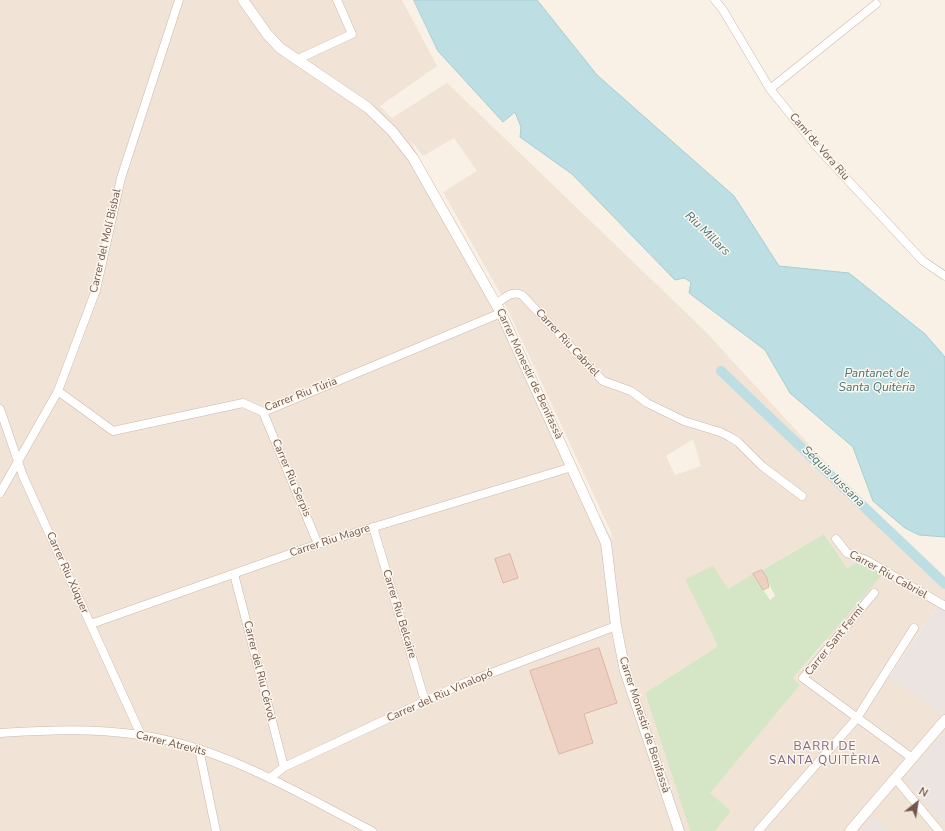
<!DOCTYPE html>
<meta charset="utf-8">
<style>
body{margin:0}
#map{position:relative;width:945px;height:831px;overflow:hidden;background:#faf1e6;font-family:"Nunito Sans",sans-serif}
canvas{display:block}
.north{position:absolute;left:897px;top:783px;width:40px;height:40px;-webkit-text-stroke:3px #fdf6ec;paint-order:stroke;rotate:30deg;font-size:11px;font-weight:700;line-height:16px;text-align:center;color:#71584d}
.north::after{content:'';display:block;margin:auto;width:14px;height:18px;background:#71584d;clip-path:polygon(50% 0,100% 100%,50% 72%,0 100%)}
</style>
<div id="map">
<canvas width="945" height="831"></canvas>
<div class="north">N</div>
</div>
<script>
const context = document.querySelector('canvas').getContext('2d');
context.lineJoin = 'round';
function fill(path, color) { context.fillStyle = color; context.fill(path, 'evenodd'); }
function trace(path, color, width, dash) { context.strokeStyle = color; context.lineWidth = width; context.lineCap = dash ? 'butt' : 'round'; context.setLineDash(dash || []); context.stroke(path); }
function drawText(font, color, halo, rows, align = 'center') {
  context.font = font + ' "Nunito Sans",sans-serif'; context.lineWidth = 3; context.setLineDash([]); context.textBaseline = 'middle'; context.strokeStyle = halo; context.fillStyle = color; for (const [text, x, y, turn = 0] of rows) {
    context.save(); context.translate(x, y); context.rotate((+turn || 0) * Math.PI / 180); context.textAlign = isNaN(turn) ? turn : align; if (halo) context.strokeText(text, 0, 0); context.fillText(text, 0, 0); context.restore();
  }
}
const residential = new Path2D(`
 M0,0H402L437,66L380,106L392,118L447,83L705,331L904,548L945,589V595L889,676L945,716V731L905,780L945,824V831H888L874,816L861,831H715L731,811L709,793L800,685L793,678L827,640L847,568L824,534L728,589L718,646L645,693L690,831H0ZM454,138L477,171L443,192L500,293L611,532L612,540L410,140L423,156ZM693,439L701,466L675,475L666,456Z`);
const industrial = new Path2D(`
 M945,595V716L889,677Z
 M945,731V824L905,780Z
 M874,816L888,831H861Z`);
const green = new Path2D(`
 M824,534L847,568L858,562L882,575L793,678L800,685L710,793L731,811L715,831H690L645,693L718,646L685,579L713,566L728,589L753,574L770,600L775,596L762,570Z`);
const water = new Path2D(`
 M414,0H537L597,75L734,196L779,266L849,273L925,334L945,357V537L919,535L905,528L873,501L853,447L790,393L765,350L689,293L691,282L684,278L675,280L572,174L520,137L521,127L515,112L503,122L438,51Z`);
const canal = new Path2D(`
 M721,371L945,584`);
const building = new Path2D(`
 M510,554L518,578L503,583L495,559Z
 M762,570L767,578L769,587L763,590L753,574Z
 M599,648L617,703L584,714L593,743L559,754L530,671Z`);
const minor = new Path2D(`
 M715,0L723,10L770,89L816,146L923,261L945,276
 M296,60L352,34L337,0
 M770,89L876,4
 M496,304C505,298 512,290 522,295L603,381L631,391L647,403L684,421L720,432L730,437L738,442L762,466L802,496
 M58,391L113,431L243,403L263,412L501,313
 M0,409L23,476L141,735
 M263,412L318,544
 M0,493L58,391L96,290L121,178L179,0
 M373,527L425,701
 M836,539L847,553L866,560L945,606
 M234,574L284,767
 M874,593L803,678L912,758
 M91,624L318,544L572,467
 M0,733C46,730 94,728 140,735C223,747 298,793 372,831
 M199,749L216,831
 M270,778L284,767L462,684L616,626
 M895,778L939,831
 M758,831L857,718L914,628`);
const tertiary = new Path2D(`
 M243,0L267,34L280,48L367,107L392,131L413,158L501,313L606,543L616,626L625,671L679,831
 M850,831L945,720`);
const streetNames = [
 ["Camí de Vora Riu",819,147,49],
 ["Carrer del Molí Bisbal",106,241,-77],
 ["Carrer Riu Cabriel",567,343,47],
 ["Carrer Monestir de Benifassà",529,374,65],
 ["Carrer Riu Túria",301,395,-21],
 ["Carrer Riu Serpis",291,478,67],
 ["Carrer Riu Magre",330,541,-18],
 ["Carrer Riu Xúquer",67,573,66],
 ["Carrer Riu Cabriel",888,575,29],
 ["Carrer Riu Belcaire",399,614,73],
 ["Carrer Sant Fermí",835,641,-51],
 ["Carrer del Riu Cérvol",259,671,76],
 ["Carrer del Riu Vinalopó",440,696,-24],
 ["Carrer Monestir de Benifassà",644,725,72],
 ["Carrer Atrevits",171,744,14]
];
const waterNames = [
 ["Riu Millars",707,234,44],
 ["Pantanet de",877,374],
 ["Santa Quitèria",877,388],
 ["Séquia Jussana",833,477,44]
];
const neighbourhoodNames = [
 ["BARRI DE",825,747],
 ["SANTA QUITÈRIA",825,761]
];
fill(residential, '#f1e3d5');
fill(industrial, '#ebe4e0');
fill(green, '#d5e6c6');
fill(water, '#bddee2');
trace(water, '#a4ced3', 1);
trace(canal, '#bddee2', 10);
fill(building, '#edd0c1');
trace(building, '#deb6a2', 1);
trace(minor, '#cbb9ae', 9);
trace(tertiary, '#cbb9ae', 11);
trace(minor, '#fff', 8);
trace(tertiary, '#fff', 10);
drawText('11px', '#71584d', '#fdf6ec', streetNames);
drawText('italic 12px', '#46767b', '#fdf6ec', waterNames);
context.letterSpacing = '1px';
drawText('12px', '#7d668d', '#fdf6ec', neighbourhoodNames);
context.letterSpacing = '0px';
</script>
